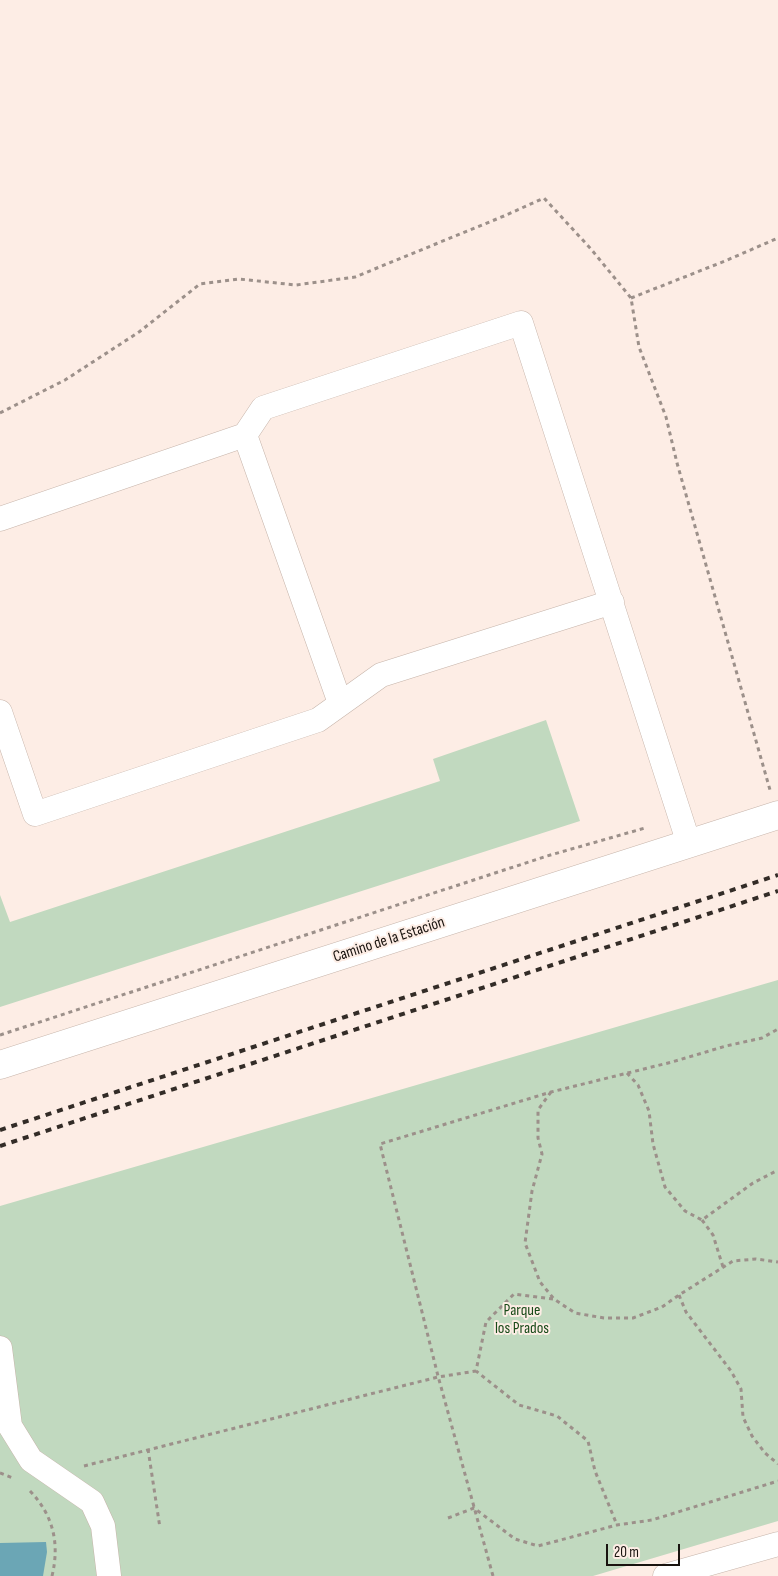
<!DOCTYPE html>
<meta charset="utf-8">
<style>
body{margin:0}
#map{position:relative;width:778px;height:1576px;overflow:hidden;background:#fdede5;font-family:"Sofia Sans Condensed",sans-serif}
canvas{display:block}
.scale{position:absolute;left:606px;top:1544px;width:74px;height:22px;box-sizing:border-box;border:2px solid #19130f;border-top:0;padding-left:6px;font-size:15px;line-height:18px;white-space:nowrap;color:#19130f;-webkit-text-stroke:4px #fdede5;paint-order:stroke}
</style>
<div id="map">
<canvas width="778" height="1576"></canvas>
<div class="scale">20 m</div>
</div>
<script>
const context = document.querySelector('canvas').getContext('2d');
context.lineJoin = 'round';
function fill(path, color) { context.fillStyle = color; context.fill(path, 'evenodd'); }
function trace(path, color, width, dash) { context.strokeStyle = color; context.lineWidth = width; context.lineCap = dash ? 'butt' : 'round'; context.setLineDash(dash || []); context.stroke(path); }
function drawText(font, color, halo, rows, align = 'center') {
  context.font = font + ' "Sofia Sans Condensed",sans-serif'; context.lineWidth = 4; context.setLineDash([]); context.textBaseline = 'middle'; context.strokeStyle = halo; context.fillStyle = color; for (const [text, x, y, turn = 0] of rows) {
    context.save(); context.translate(x, y); context.rotate((+turn || 0) * Math.PI / 180); context.textAlign = isNaN(turn) ? turn : align; if (halo) context.strokeText(text, 0, 0); context.fillText(text, 0, 0); context.restore();
  }
}
const green = new Path2D(`
 M546,720L580,821L0,1007V895L10,922L440,781L433,759Z
 M778,980V1521L593,1576H0V1206Z`);
const water = new Path2D(`
 M46,1542L47,1552L43,1576H0V1543Z`);
const path = new Path2D(`
 M631,298L725,261L778,238
 M0,413L65,380L139,332L200,284L239,279L296,285L355,277L504,216L544,198L591,249L631,298L639,347L666,417L677,463L770,790
 M0,1035L547,856L645,828
 M627,1073L638,1085L649,1111L653,1144L665,1187L685,1211L702,1220L753,1183L778,1170
 M551,1092L538,1110V1138L542,1154L532,1191L525,1243L540,1282L554,1299L575,1313L604,1318H633L662,1307L679,1295L733,1261L756,1259L778,1262
 M702,1220L713,1235L723,1267
 M679,1295L686,1312L731,1371L741,1389L743,1417L752,1436L765,1453L778,1464
 M553,1299L514,1294L486,1322L476,1371L519,1405L557,1416L588,1441L595,1471L617,1525
 M148,1449L160,1528
 M84,1466L438,1377L476,1371
 M0,1473L13,1478
 M30,1491C53,1515 60,1543 52,1576
 M448,1518L474,1508L515,1539L538,1546L617,1525L652,1520L778,1481
 M493,1576L438,1376L380,1144L551,1092L672,1062L726,1046L762,1038L778,1029`);
const street = new Path2D(`
 M245,435L340,703
 M0,519L245,435L263,408L521,323L689,844
 M0,712L35,814L318,720L381,675L612,602
 M0,1348L10,1426L31,1460L92,1502L103,1526L109,1576
 M665,1576L778,1544`);
const secondary = new Path2D(`
 M0,1065L778,815`);
const rail = new Path2D(`
 M0,1130L778,875
 M0,1146L778,891`);
const streetNames = [
 ["Camino de la Estación",389,940,-18]
];
const parkNames = [
 ["Parque",522,1311],
 ["los Prados",522,1329]
];
fill(green, '#c1d9bf');
fill(water, '#6ba6b5');
trace(street, '#c6b4aa', 25);
trace(secondary, '#c6b4aa', 29);
trace(path, '#9c908a', 3, [4, 4]);
trace(street, '#fff', 24);
trace(secondary, '#fff', 28);
trace(rail, '#332c27', 4, [6, 6]);
drawText('16px', '#19130f', '#fdede5', streetNames);
drawText('16px', '#184a18', '#fdede5', parkNames);
</script>
